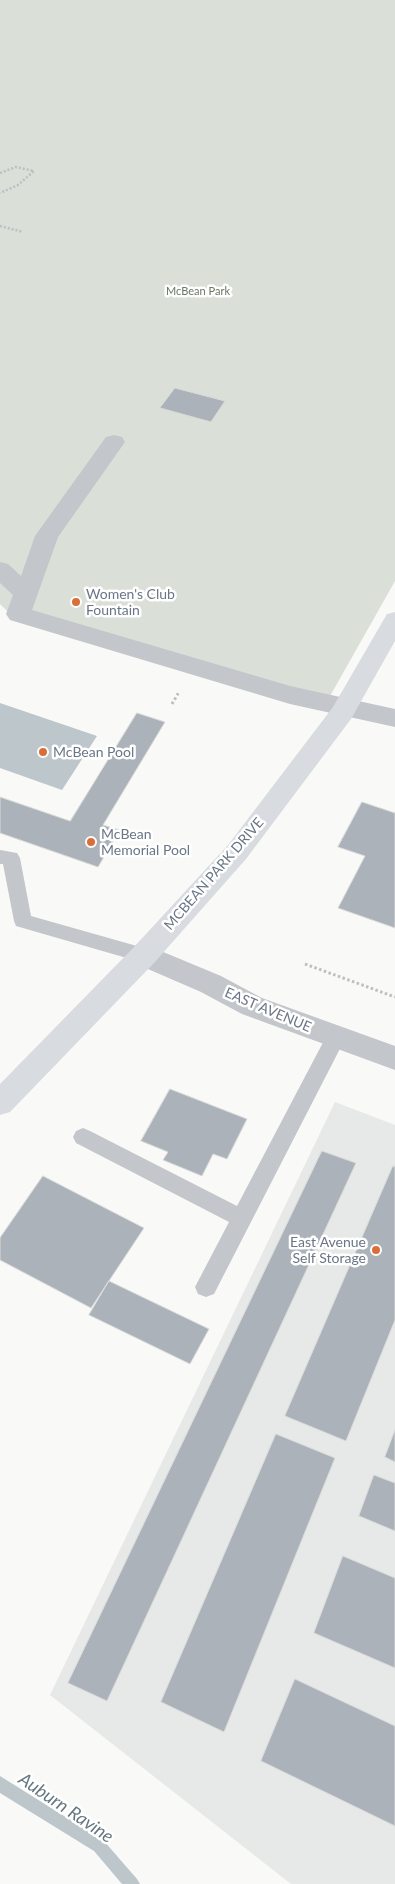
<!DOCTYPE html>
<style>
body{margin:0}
canvas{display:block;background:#f9f9f7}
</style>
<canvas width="395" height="1884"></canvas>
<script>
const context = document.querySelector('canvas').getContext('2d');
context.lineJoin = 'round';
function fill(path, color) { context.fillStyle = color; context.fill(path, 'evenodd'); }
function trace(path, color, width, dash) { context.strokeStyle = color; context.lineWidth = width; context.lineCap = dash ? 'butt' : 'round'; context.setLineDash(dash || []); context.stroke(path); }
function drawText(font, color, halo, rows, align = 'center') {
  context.font = font + ' Lato,sans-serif'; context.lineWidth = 5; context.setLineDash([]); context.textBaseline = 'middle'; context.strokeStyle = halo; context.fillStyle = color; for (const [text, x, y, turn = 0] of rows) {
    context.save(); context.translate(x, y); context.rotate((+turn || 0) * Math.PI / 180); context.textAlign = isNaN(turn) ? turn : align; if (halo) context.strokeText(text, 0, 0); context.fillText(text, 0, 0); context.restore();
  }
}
const built = new Path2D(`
 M335,1102L395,1125V1884H291L50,1695Z`);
const green = new Path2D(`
 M0,0H395V581L325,705L9,613L0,604Z`);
const water = new Path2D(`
 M0,703L97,736L62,790L0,768Z`);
const stream = new Path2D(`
 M0,1776L104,1841L137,1879L140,1884H122L94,1851L0,1793Z`);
const building = new Path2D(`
 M175,388L225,401L211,422L160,408Z
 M137,713L165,722L103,825L120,830L98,867L0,833V797L70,821Z
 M362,802L395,813V928L338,908L365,856L338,847Z
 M170,1089L247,1119L227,1159L213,1154L202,1176L163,1160L168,1152L141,1141Z
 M322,1151L356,1163L107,1701L68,1683Z
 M393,1166L395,1167V1320L346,1441L285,1416Z
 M43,1176L144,1228L91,1308L0,1260V1238Z
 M109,1281L209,1329L190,1364L89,1315Z
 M395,1430V1462L385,1457Z
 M276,1434L335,1458L224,1732L161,1702Z
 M374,1475L395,1483V1531L359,1516Z
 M343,1556L395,1578V1668L314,1633Z
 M295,1679L395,1726V1826L261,1761Z`);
const pathFar1 = new Path2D(`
 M0,173L16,167L34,171L18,185L0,193
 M0,226L23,232`);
const path = new Path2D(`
 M172,704L179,692
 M305,964L395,997`);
const service = new Path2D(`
 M0,850L17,853L20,858L31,916L151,950L153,955L151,960L144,963L16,926L14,921L3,864H0Z
 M336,1029L343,1031L346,1037L214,1294L206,1297L198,1294L195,1287L229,1222L76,1143L73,1137L76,1131L83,1128L90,1131L237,1206L329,1031Z`);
const minor = new Path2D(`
 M114,435L122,437L125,442L58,537L32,610L290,686L395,709V727L290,704L10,620L6,614L13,595L0,583V562L8,564L21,576L35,536L106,437Z`);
const tertiary = new Path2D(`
 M144,944L221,976L262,998L395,1046V1070L242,1014L201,992L134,963L130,955L134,947Z`);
const primary = new Path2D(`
 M395,612V641L351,719L246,859L154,963L10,1112L0,1115V1084L134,947L228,845L333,707L387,614Z`);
const markers = [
 [76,602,5,"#d86e38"],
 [43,752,5,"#d86e38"],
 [91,842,5,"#d86e38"],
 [376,1250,5,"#d86e38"]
];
const farParknames = [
 ["McBean Park",198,291]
];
const poiNames = [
 ["Women's Club",86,594],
 ["Fountain",86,610],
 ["McBean Pool",53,752],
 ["McBean",101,834],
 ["Memorial Pool",101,850],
 ["East Avenue",366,1242,"right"],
 ["Self Storage",366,1258,"right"]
];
const streetNames = [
 ["MCBEAN PARK DRIVE",214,874,-49],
 ["EAST AVENUE",268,1010,23]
];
const nearWaternames = [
 ["Auburn Ravine",66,1808,34]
];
fill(built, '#e7e8e8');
fill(green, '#dadfd8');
fill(water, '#bdc6cb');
fill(stream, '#bdc6cb');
fill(building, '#acb2b9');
trace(building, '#dadbd9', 1);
trace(pathFar1, '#bdbfc2', 2.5, [2, 2]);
trace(path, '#bdbfc2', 3, [2.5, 2.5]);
fill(service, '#c3c6ca');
fill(minor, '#c3c6ca');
fill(tertiary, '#c3c6ca');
fill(primary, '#d8dbdf');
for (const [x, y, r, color] of markers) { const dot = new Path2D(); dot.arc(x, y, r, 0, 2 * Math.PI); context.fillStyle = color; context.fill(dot); trace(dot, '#fff', 2); }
drawText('11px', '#667864', '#fff', farParknames);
drawText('14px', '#6a7686', '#fff', poiNames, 'left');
drawText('14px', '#6a7686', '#fff', streetNames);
drawText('italic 18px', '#667780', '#fff', nearWaternames);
</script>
